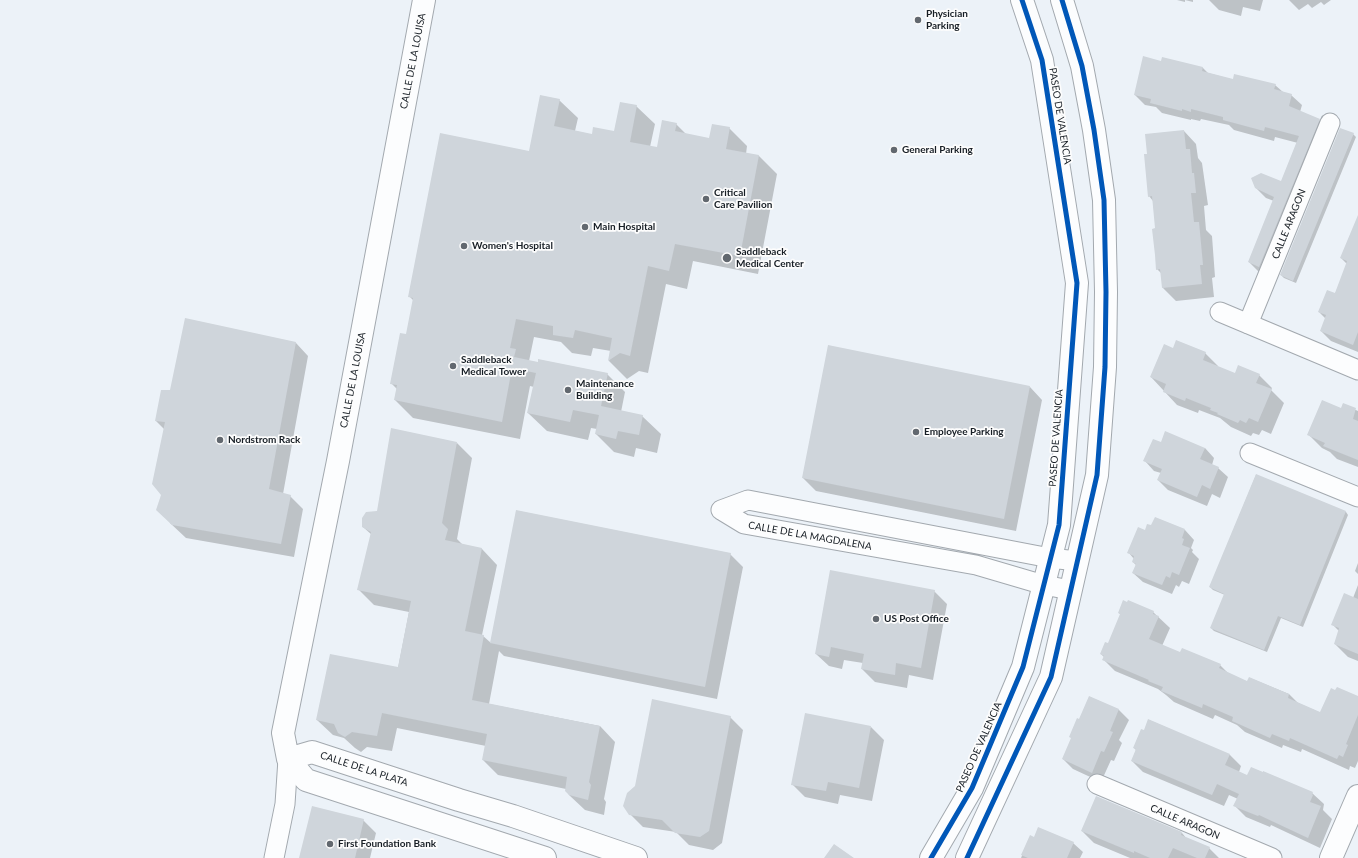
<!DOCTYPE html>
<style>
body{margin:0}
canvas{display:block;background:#ecf2f8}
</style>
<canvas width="1358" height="858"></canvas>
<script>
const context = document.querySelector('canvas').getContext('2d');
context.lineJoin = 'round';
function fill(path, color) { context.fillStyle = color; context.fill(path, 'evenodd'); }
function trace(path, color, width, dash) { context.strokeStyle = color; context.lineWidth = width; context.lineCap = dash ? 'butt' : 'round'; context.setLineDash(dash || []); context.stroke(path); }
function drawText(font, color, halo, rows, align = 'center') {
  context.font = font + ' Lato,sans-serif'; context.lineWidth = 3.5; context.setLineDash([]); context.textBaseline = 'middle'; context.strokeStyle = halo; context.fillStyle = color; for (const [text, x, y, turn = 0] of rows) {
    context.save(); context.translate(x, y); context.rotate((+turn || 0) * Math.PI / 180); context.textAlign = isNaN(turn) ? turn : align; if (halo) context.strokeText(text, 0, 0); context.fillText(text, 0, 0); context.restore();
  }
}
const shadow = new Path2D(`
 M1177,0H1193V2L1185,0V2Z
 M1209,0H1263L1260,11L1243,7L1241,16L1219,10Z
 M1289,0H1331L1324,5L1321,2L1312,8L1308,4L1299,10Z
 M1161,62L1203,68L1208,73L1234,80L1275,85L1283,92L1291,95L1302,105L1300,112L1319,120L1329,130L1259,272L1249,262L1274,201L1266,198L1256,188L1281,183L1298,143L1275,137L1274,141L1234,130L1229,125L1201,119L1200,121L1191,119V120L1162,113L1156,107L1145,105L1135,95Z
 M559,100L578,118L575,131L593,135L615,132L636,106L655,124L650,147L657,149L676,124L686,134L710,139L729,128L747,146L746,154L759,156L777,174L758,274L693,261L687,289L666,284L648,373L639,371L627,379L609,361L611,351L593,348L591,356L572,353L561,342L534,337L529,361L607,374L625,392L621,412L642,416L661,434L657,453L636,448L634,457L614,452L596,434L597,429L591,428L588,440L547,431L528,413L534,387L530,386L520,439L413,418L395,400L397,389L391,383L407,335L414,301L409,296L530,153Z
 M1184,131L1196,144L1198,158L1202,163L1208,205L1204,206L1206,230L1212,236L1215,277L1212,278L1214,297L1176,301L1163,288L1162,274L1157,269L1156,229L1153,201L1149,196L1148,155Z
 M1353,134L1356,137L1296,283L1284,278L1281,275Z
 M1358,240V352L1331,341L1321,331L1326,319L1319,312L1335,294L1347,264L1341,258Z
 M296,343L308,356L283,494L290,496L303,509L294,557L186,538L170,523L162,495L164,429L156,421L170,391Z
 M1174,349L1205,353L1218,366V367L1235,374L1259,375L1272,388L1271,390L1284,403L1271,434L1262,430L1259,435L1253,433L1251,436L1231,427L1220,418L1199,410L1198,413L1177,405L1151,377Z
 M1030,387L1042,400L1016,531L816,491L803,478Z
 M1343,404L1358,411V467L1337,459L1330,452L1322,448L1309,435L1342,409Z
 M457,443L472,458L457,539L463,545L482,549L497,565L482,635L491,643L730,554L743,567L717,699L504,656L499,651L489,704L600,726L615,742L604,799L606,802L604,815L585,810L569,795L566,789L498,775L483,760L486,746L397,728L392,751L367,747L361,752L355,748L344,738L333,735L317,720L398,668L409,612L374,605L358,589L372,535L363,527L378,512Z
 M1205,448L1214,458L1212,465L1218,468L1228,477L1220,498L1212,494L1207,506L1168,490L1158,480L1161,473L1154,471L1145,461Z
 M1256,475L1346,512L1348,515L1303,627L1281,618L1267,652L1214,631L1211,628L1225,595L1213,590L1210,587Z
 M1185,530L1194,540L1191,548L1193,550L1192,552L1199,559L1189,584L1182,581L1179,587L1176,585L1172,594L1143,582L1133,573L1136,565L1133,562L1134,559L1129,553L1146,531Z
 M1358,563V574L1355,571Z
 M1358,585V661L1348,657L1335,644L1339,631L1333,625L1353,598Z
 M934,591L947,604L933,680L909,675L907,688L875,682L862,669L863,663L844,660L842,669L829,666L816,654Z
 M1153,612L1170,628L1162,646L1181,654L1220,665L1229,674L1248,682L1250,678L1289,694L1298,703L1321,713L1358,697V761L1355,768L1350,766L1349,770L1302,749L1301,752L1283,745L1282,748L1245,732L1237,725L1215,715L1213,719L1174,702L1166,695L1158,689L1115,671L1103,659L1104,657L1101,654L1108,645L1121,615L1119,613Z
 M1090,697L1119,710L1129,720L1119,740L1122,743L1114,761L1111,760L1101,782L1073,769L1063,759Z
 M730,717L743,730L722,843L713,850L689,845L676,832L643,827L630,814L636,786Z
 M1149,720L1230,755L1241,766L1239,772L1248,777L1312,793L1324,804L1323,810L1332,819L1320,848L1271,825L1270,827L1246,817L1235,806L1238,799L1229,795L1224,806L1143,772L1132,761L1136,750L1134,748L1144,732Z
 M871,727L884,740L872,801L840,795L838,804L805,797L792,784Z
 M363,820L376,833L370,858H300Z
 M1082,831L1182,833L1187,839L1209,848L1219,858H1130L1094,843Z
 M1030,837L1073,843L1083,852L1080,858H1021Z`);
const building = new Path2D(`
 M1143,56L1161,61L1162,57L1203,67L1202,71L1233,79L1234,74L1276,84L1274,89L1292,94L1289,106L1320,119L1259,267L1248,262L1274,197L1255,188L1251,178L1261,173L1281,181L1299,136L1265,127L1264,131L1223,120V117L1191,109V112L1182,109V111L1150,103L1151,99L1134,95Z
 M540,95L560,99L554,126L592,134L593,127L614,131L620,102L637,105L630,142L657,147L662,120L677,123L675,131L709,138L712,124L730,127L726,149L759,155L740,256L675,244L669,271L648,266L630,356L620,353L608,361L612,338L575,330L573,338L553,335V326L516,319L510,348L516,349L514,357L538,362V359L608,373L601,406L643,415L639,435L618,431L616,439L595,434L599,415L573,410L570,422L527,413L536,373L512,368L502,422L394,400L397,385L390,384L400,333L406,334L413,298L408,297L440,133L529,151Z
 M1340,128L1354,133L1293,281L1280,275Z
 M1184,130L1186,149H1190L1192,173H1194L1196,193H1191L1194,222H1199L1203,265H1200L1202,284L1162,288L1160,269L1156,270L1155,255L1152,229L1155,228L1152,196L1148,197L1144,154H1147L1145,134Z
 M1358,215V332L1353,345L1320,331L1326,315L1318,312L1327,290L1335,293L1347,261L1340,258Z
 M185,318L296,342L269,489L291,495L281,544L172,525L156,510L161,495L152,484L165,422L155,421L161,390H170Z
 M1176,340L1206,352L1203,360L1235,373L1238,365L1260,374L1256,383L1272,389L1258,422L1249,418L1246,423L1240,420L1238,423L1217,414L1218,413L1210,410L1211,408L1186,398L1185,401L1163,392L1166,384L1150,377L1164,344L1173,348Z
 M828,345L1030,386L1004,519L802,478Z
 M1322,400L1341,408L1343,403L1356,408L1353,419L1358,421V460L1323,446L1325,443L1307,435Z
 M391,428L457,442L442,523L448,529L445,540L482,548L465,631L484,635L472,700L600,726L589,782L591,785L588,800L569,795L565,791L567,777L482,760L487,734L382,713L377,736L352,732L345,737L338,733L334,724L316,720L330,654L398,667L411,601L357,590L371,532L362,527V518L366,512L377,511Z
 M1165,431L1205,448L1200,459L1219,467L1210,489L1202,485L1197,497L1157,480L1162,469L1143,461L1153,439L1161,442Z
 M1256,474L1346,511L1300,625L1278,616L1264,650L1210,628L1224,594L1209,587Z
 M516,510L731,553L705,687L490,643Z
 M1155,517L1185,529L1182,538L1184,539L1182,545L1190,548L1179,575L1172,572L1170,578L1166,576L1162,585L1132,573L1136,564L1132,562L1134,556L1127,553L1138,527L1145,530L1147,524L1151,525Z
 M830,570L935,590L921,668L896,663L895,675L861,669L864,654L831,647L829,657L815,654Z
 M1344,593L1358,599V654L1334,644L1339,628L1331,625Z
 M1123,600L1127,602L1128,600L1154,611L1153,614L1159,616L1149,639L1180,652L1182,648L1221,664L1219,668L1247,681L1249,677L1289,694L1288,698L1320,712L1331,688L1335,690L1337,687L1358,696V715L1346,744L1348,745L1343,757L1339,755L1337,759L1290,738L1289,741L1272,734L1270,738L1232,721L1233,717L1203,704L1202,708L1161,691L1163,687L1148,681L1149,680L1102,660L1104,656L1100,654L1105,642L1108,643L1120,614L1118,613Z
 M1089,696L1119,709L1110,731L1113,732L1104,752L1101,751L1092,773L1062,759L1071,738L1069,737L1077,718L1079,719Z
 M652,699L731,716L709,831L700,837L675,833L662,820L629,815L623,806L627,793L635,786Z
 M805,713L871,726L859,788L828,782L826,791L791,785Z
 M1148,719L1230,754L1225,765L1247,775L1251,767L1263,772V771L1313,792L1312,794L1313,795L1310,802L1321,806L1308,838L1259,815L1258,816L1233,806L1239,794L1217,784L1212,795L1131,761L1136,749L1133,748L1141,729L1144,730Z
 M1096,796L1182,832L1181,835L1210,847L1205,858H1197L1173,848L1168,858H1150L1134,851V853L1081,831Z
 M312,806L364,819L355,858H299Z
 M1038,827L1074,842L1067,858H1028L1021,855L1030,835L1034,837Z
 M834,844L854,858H824Z`);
const street = new Path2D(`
 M1220,312L1358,370
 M1248,324L1330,123
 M1250,453L1358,497
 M721,510L748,500L1050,558L1077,561
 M721,510L744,524L976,565L1044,585L1070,590
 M1097,784L1272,858
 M274,858L285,804L288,759`);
const secondary = new Path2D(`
 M424,0L338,461L283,733L288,759L306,780L545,858
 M288,759L312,752L459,800L513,816L636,858
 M931,858L972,788L1023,667L1059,525L1077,283L1042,60L1022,0
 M967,858L1051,677L1097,475L1105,367L1106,292L1104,200L1094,130L1082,66L1062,0
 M1331,858L1358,796`);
const cycleway = new Path2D(`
 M931,858L972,788L1023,667L1059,525L1077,283L1042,60L1022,0
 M967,858L1051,677L1097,475L1105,367L1106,292L1104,200L1094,130L1082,66L1062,0`);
const markers = [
 [918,20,4,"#62686f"],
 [894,150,4,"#62686f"],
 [706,199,4,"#62686f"],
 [585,227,4,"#62686f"],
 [464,246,4,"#62686f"],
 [727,258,5,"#62686f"],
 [453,366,4,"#62686f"],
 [568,390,4,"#62686f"],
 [916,432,4,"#62686f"],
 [220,440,4,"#62686f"],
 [876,619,4,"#62686f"],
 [330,844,4,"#62686f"]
];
const poiNames = [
 ["Physician",926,14],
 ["Parking",926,26],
 ["General Parking",902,150],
 ["Critical",714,193],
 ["Care Pavilion",714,205],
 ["Main Hospital",593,227],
 ["Women's Hospital",472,246],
 ["Saddleback",736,252],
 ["Medical Center",736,264],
 ["Saddleback",461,360],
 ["Medical Tower",461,372],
 ["Maintenance",576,384],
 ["Building",576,396],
 ["Employee Parking",924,432],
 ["Nordstrom Rack",228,440],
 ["US Post Office",884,619],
 ["First Foundation Bank",338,844]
];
const streetNames = [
 ["CALLE DE LA LOUISA",413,61,-79],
 ["PASEO DE VALENCIA",1060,116,81],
 ["CALLE ARAGON",1289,224,-68],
 ["CALLE DE LA LOUISA",353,380,-79],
 ["PASEO DE VALENCIA",1056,438,-86],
 ["CALLE DE LA MAGDALENA",810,536,10],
 ["PASEO DE VALENCIA",979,747,-66],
 ["CALLE DE LA PLATA",364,769,18],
 ["CALLE ARAGON",1185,822,23]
];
fill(shadow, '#0003');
fill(building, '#cfd5db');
trace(street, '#a3a9af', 21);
trace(secondary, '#a3a9af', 24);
trace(street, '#fcfdfe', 19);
trace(secondary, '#fcfdfe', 22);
trace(cycleway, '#0057b8', 5);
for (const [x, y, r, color] of markers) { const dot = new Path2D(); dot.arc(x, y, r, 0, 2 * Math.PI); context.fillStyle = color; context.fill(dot); trace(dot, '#fdfdfd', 1.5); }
drawText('bold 10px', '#171e25', '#fdfdfd', poiNames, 'left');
drawText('10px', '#171e25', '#fdfdfd', streetNames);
</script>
